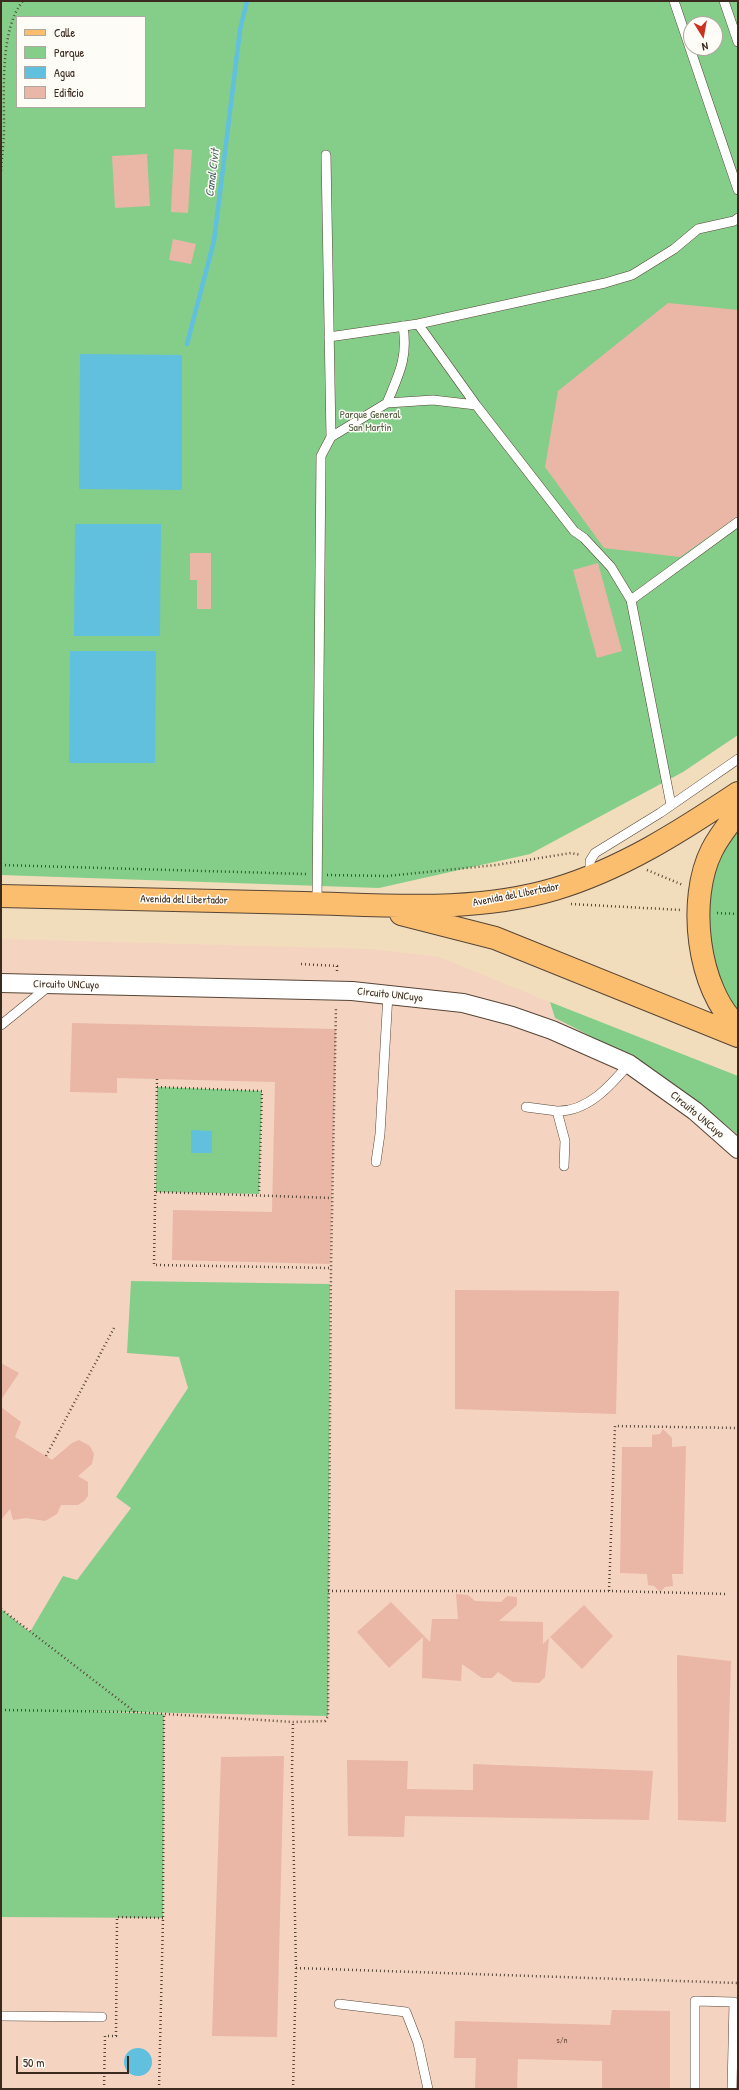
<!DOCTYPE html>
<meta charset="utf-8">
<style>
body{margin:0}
#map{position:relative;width:739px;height:2090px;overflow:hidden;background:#f1ddbc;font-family:"Patrick Hand",sans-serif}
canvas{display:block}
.frame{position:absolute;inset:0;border:2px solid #3b2a1e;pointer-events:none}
.legend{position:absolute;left:16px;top:16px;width:130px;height:92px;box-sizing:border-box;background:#fdfcf7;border:1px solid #afa8a0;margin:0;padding:5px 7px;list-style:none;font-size:12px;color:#3b2a1e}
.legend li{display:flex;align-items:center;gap:8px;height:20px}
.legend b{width:20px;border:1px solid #afa8a0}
.north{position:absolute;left:683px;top:16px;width:40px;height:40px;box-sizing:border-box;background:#fdfcf7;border:1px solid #afa8a0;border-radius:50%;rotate:169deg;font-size:11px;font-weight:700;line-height:16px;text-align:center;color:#3b2a1e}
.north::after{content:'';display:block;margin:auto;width:14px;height:18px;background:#c8321e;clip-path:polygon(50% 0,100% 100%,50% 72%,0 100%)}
.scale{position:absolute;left:16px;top:2056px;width:113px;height:18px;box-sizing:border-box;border:2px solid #3b2a1e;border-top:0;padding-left:5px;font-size:12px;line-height:14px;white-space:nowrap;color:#3b2a1e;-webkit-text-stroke:3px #fdfcf7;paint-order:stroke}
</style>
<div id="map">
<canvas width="739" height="2090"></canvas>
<div class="frame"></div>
<ul class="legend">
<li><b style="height:5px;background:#fbbd6e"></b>Calle</li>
<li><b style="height:11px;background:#84ce8a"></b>Parque</li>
<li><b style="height:11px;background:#60c0de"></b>Agua</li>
<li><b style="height:11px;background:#eab6a6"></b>Edificio</li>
</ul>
<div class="north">N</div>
<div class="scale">50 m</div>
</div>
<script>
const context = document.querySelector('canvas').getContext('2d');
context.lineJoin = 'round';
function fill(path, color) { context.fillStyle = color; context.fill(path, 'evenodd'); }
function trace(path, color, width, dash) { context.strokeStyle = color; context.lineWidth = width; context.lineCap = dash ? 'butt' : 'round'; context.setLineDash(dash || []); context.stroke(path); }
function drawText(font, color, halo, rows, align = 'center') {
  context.font = font + ' "Patrick Hand",sans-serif'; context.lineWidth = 3; context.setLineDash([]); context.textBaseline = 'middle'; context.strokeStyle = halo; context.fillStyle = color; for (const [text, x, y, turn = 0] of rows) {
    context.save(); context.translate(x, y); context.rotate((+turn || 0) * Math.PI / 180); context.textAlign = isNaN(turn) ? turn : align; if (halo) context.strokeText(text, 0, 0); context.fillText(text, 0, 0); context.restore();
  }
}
const built = new Path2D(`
 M1,939L370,949L439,957L608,1026L738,1076V2089H1Z`);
const green = new Path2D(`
 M1,1H738V735L683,772L530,854L379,888L1,875ZM17,17H145V107H17ZM691,24H715V48H691Z
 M738,812V1027L706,974L712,850Z
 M550,1002L738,1076V1135C683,1087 620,1050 555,1018Z
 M157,1087L262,1091L259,1194L156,1192Z
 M131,1281L330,1284L328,1716L79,1711L164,1714L163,1918L1,1917V1609L30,1632L63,1576L77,1580L131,1508L116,1497L188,1388L179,1357L127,1353Z`);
const water = new Path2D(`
 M80,354L182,355V490L79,489Z
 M75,524H161L160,636H74Z
 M70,651H156L155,763H69Z
 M191,1130L212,1131V1153H191Z
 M124 2062a14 14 0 1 1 28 0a14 14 0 1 1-28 0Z`);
const stream = new Path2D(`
 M187,344L214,241L240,30L247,1`);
const building = new Path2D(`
 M174,149L192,150L188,213L171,212Z
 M147,154L150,206L115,208L112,156Z
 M173,239L196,244L191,264L169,260Z
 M668,303L738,310V516L680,557L604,548L545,467L558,391Z
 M190,553H211V609H197V580H190Z
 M598,563L622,651L597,658L573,570Z
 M72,1023L336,1029L330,1264L172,1260L173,1210L272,1212L275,1082L117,1078V1093L70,1092Z
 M455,1290L619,1291L616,1414L455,1409Z
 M1,1363L19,1373L1,1400Z
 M1,1407L21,1422L15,1437L52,1460L72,1443L79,1440L90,1446L94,1454L92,1464L78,1476L88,1482V1496L84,1501L78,1505H61L57,1514L45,1521L26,1518L13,1520L10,1509L1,1520Z
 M663,1429L672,1438V1447L686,1446L683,1574H672L673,1586L665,1587L660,1592L654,1586L648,1585L647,1574L620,1573L622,1447H652V1435L660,1434Z
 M456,1594L468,1595L475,1601L501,1602L507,1596L517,1597V1605L499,1621L543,1622V1644L549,1638L545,1677L539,1683L513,1682L498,1672L492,1678H482L462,1664L461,1681L422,1678L423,1637L389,1668L357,1632L391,1602L430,1642L432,1619H458Z
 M584,1605L613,1636L582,1669L550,1637Z
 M677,1655L731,1661L726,1822L678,1820Z
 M284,1756L277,2037L212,2036L221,1757Z
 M347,1760L408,1761L407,1789L473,1790V1764L653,1771L649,1820L405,1816L404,1837L348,1836Z
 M612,2010L670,2011V2089H602V2061L518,2059L517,2089H475L476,2058H454L455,2021L610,2025Z`);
const path = new Path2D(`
 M1,171C2,156 4,142 4,127C4,92 0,28 23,1
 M1,865L306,874
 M647,870L683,885
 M327,875L387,876L496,865L571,853L581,855
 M571,904L682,910
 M717,913L738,914
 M301,964L337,966V972
 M157,1079L154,1265L331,1268
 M157,1087L262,1091L259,1194
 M156,1192L332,1198
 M46,1456L114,1328
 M328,1591H609L728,1594
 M609,1591L615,1426L738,1428
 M1,1609L135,1712
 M1,1710L135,1712L293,1722L325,1721L328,1716L331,1268L336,1007
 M296,1968L738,1983
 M104,2089L105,2036H116L117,1917L163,1918
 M159,2089L163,1918L164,1714
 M293,2089L296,1968L292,1770L293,1722`);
const lane = new Path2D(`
 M674,1L738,190
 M724,1L738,42
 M326,155L331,437
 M418,324L476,405L574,531L584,538L611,567L631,600L671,805
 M329,337L418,324L605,283L632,275L674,249L698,229L734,221L738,218
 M387,403C399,374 408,358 403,326
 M631,600L738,522
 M590,877V861L595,853L660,813L738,759
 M317,903L321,456L331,437L387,403L433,400L476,405
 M1,1025L49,986
 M526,1107L557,1111L565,1141L564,1166
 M557,1111C588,1112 611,1085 629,1064
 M376,1162L380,1134L388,994
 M339,2004L406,2012L418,2043L428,2089
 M1,2016L102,2017
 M695,2089V2001L734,2002L732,2089`);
const street = new Path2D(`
 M1,983L352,991L463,1003L512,1016L552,1030L629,1064L695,1111L738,1149`);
const primary = new Path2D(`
 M738,812C729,824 719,836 712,850C687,899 697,989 738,1027
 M1,896C102,898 203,901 304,903C388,905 474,913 555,889C622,869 681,831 738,793
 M401,914L495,938L738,1036`);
const numberNames = [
 ["s/n",562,2041]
];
const parkNames = [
 ["Parque General",370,415],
 ["San Martín",370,428]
];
const streetNames = [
 ["Avenida del Libertador",516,895,-11],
 ["Avenida del Libertador",184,900,1],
 ["Circuito UNCuyo",66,985,1],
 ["Circuito UNCuyo",390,995,6],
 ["Circuito UNCuyo",697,1115,40]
];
const waterNames = [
 ["Canal Civit",213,173,-83]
];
fill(built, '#f5d3c1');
fill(green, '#84ce8a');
fill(water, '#60c0de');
trace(stream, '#60c0de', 4.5);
fill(building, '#eab6a6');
trace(lane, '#564536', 10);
trace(street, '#564536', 20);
trace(primary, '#564536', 24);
trace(path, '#564536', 2.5, [1, 3]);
trace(lane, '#fff', 9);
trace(street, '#fff', 18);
trace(primary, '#fbbd6e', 22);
drawText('9px', '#674d40', null, numberNames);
drawText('11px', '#515b3e', '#fdfcf7', parkNames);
drawText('11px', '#3b2a1e', '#fdfcf7', streetNames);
drawText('italic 12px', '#485e61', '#fdfcf7', waterNames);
</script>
